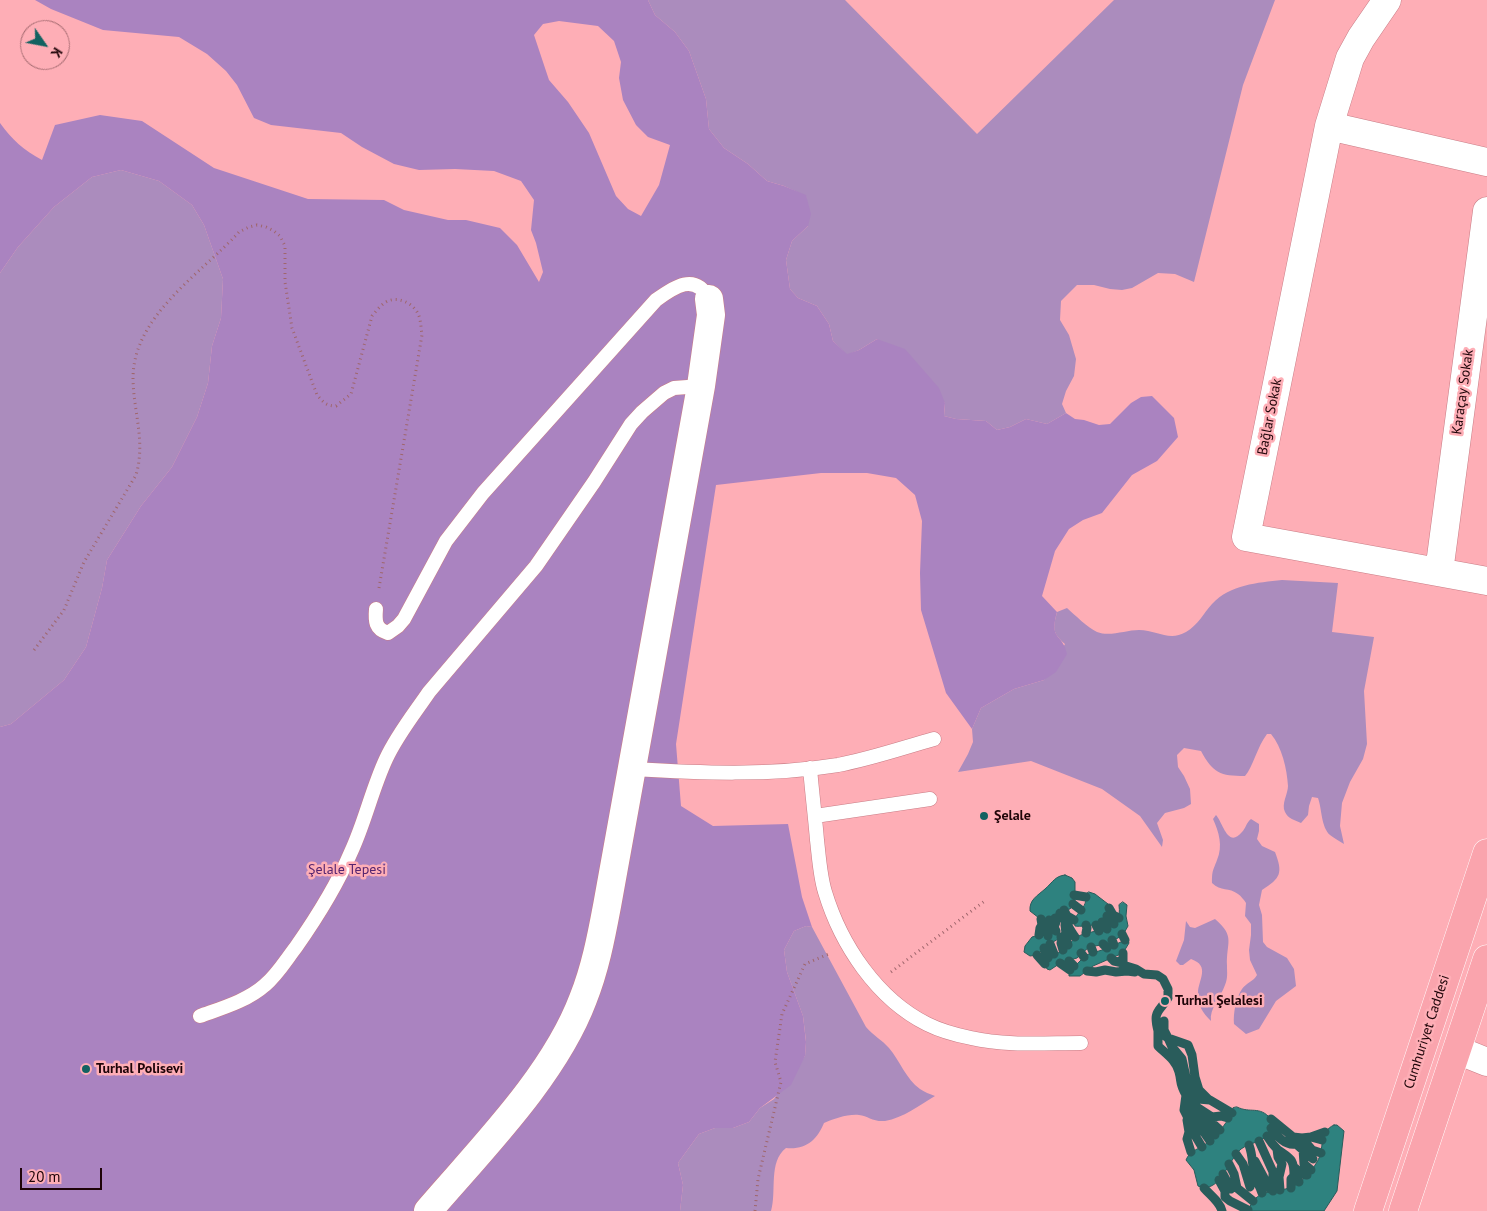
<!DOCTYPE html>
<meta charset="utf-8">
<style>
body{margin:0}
#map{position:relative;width:1487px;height:1211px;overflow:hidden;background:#feaeb6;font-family:"PT Sans",sans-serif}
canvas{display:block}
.north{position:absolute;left:20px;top:20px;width:50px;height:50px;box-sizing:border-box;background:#feaeb6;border:1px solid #a46a70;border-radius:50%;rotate:123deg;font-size:14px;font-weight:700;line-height:20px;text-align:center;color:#1e0408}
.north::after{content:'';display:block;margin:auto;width:18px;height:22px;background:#126261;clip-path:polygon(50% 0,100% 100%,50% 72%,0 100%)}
.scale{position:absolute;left:20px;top:1168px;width:82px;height:22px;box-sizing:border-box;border:2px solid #1e0408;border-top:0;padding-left:6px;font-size:15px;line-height:18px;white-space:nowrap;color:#1e0408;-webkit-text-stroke:4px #feaeb6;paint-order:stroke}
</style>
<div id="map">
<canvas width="1487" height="1211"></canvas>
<div class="north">K</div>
<div class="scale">20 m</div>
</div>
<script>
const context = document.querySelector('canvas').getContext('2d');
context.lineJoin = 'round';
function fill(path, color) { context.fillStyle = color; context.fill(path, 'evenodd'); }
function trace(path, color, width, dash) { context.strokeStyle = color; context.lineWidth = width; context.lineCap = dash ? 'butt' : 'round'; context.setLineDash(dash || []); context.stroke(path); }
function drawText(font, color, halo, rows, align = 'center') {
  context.font = font + ' "PT Sans",sans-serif'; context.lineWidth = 5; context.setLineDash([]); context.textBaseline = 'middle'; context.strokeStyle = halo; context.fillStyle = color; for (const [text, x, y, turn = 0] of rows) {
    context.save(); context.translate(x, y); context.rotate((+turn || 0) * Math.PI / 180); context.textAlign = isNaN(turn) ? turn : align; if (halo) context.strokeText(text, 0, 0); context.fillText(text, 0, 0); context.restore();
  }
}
const green = new Path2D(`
 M648,0H845L977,134L1114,0H1275L1243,85L1194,282L1175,274L1158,273L1132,288L1122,290L1110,289L1094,285H1077L1061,301L1060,320L1069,335L1076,359L1074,376L1066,391L1062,404L1066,413L1047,424L1026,419L1010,427L997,430L986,421L956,419L944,416L945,403L877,339L859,350L847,355L833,341L829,324L817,306L798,298L790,289L786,260L792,241L808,226L806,196L784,186L767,181L748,164L724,148L709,129L706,99L689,51L675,32L655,15Z
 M121,170L159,181L192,205L204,225L223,279L221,318L212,346L208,383L197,417L172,467L141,506L107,560L102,588L86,647L64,680L11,724L0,727V273L18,247L54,207L92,177Z
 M1282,580L1338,583L1332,632L1374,637L1364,691L1367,744L1363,759L1350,782L1342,803L1340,826L1344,844C1339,841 1334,838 1330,835C1321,827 1322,809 1318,798L1312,797L1309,806L1308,815L1301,823C1295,820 1288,819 1285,812C1281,804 1288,794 1288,786C1287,769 1282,747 1271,734H1267C1257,747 1253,767 1245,776C1220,776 1213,773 1201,751L1184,748L1177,755L1178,767L1184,776L1190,789L1191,804L1184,808L1165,813L1157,823L1163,840L1162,847L1140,816L1102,789L1031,761L958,772L968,754L973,742L972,729L981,708L1014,689L1044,680L1065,644C1052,633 1053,628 1057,612L1067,608C1075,615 1088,628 1097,632C1110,637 1126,630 1139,630C1157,630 1169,642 1186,632C1198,625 1203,614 1212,604C1231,584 1257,583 1282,580Z
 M1216,815C1223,823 1228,849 1242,832C1246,828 1246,823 1251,819L1259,824V831L1257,839L1262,846L1275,852C1283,873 1281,878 1262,890L1259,905L1262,915L1263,942L1267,947L1287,958L1294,969L1296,986L1276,1001L1259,1029L1246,1034L1234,1024C1233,1014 1236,997 1242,989C1246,983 1254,981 1257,975L1250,960L1249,950L1251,935V924L1245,916L1246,903C1244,900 1241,896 1238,894C1229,887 1221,892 1212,883C1212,870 1213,871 1217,860C1223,846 1219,832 1213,819Z
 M1215,919C1236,937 1226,942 1227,966C1227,973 1228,978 1225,985C1221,997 1209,1009 1211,1021C1203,1013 1197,1005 1198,993C1198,980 1211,966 1191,959L1183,965H1180L1176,961L1184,940L1186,921L1190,927L1195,928Z
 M806,926L812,927L866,1027C874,1036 882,1040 889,1048C900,1061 906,1079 920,1089C924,1092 930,1094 935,1096C920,1105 903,1118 885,1121C873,1122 868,1116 859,1115C847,1114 834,1119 824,1123C817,1140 806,1150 786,1148C768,1162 777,1191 771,1211H680L683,1185L678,1163L699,1134L715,1128H733L749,1122L760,1108L774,1099L805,1056L806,1041L803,1016L787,972L784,950L794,931Z`);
const forest = new Path2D(`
 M35,0H648L655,15L675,32L689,51L706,99L709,129L724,148L748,164L767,181L784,186L806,195L811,214L808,226L792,241L786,260L790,289L798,298L817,306L829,324L833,341L847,354L859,350L877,339L905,349L939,388L945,403L944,416L956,419L986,421L997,430L1010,427L1026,419L1047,424L1066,413L1075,419L1084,420L1099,425L1110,424L1131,403L1141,397L1152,396L1174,418L1178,437L1157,461L1132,475L1102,513L1083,520L1069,529L1055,551L1042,596L1057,612C1049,641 1062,632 1067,654L1056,672L1044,680L1014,689L981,708L972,729L946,693L921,610L920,573L922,521L915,495L896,478L867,473H821L716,485L676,744L681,806L713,826L788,824L802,897L812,927L806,926L794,931L784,950L787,972L803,1016L806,1042L805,1056L791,1085L760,1108L749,1122L733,1128H715L699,1134L678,1163L683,1185L680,1211H0V727L11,724L64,680L86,647L102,588L107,560L141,506L172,467L197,417L208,383L212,346L221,318L223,279L204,225L192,205L159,181L121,170L92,177L54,207L18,247L0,273V123C12,140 24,150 42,160L55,125L100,115L142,121L214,168L308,199L384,200L404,210L448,220H466L500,228L517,245L539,282L543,272L536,243L531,230L534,200L521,181L494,171L455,169L419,170L394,164L362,147L341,133L271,125L254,118L237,85L226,71L207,54L179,37L103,30L51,9ZM559,21L598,26L614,41L621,62L619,78L623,100L636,125L648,137L670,145L659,185L641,216L628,209L616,196L589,133L568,102L549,80L534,35L543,24Z`);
const water = new Path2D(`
 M1065,875L1072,878L1075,882V902L1070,909L1064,910L1052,920L1039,918L1030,911C1029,900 1037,896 1045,889C1053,882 1055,876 1065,875Z
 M1089,892L1095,894L1108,904L1109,913L1101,924C1096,925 1078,927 1075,926C1071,913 1090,909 1085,895Z
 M1123,902L1127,905L1126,916L1128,926L1124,933L1118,938L1101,945L1089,947L1077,958L1062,962L1050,970L1047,969L1045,964C1051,952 1059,955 1066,948C1072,942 1073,938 1081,935C1099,928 1123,933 1119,905Z
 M1056,931L1060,933V938L1046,946L1037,955L1030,956L1024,952L1025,946L1032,937L1039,935L1048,936Z
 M1127,938L1129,943L1123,953L1093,966L1080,976H1069V972L1086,955L1102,950L1121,942Z
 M1237,1107C1251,1114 1259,1105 1271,1119C1271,1125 1271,1129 1268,1134C1263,1142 1249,1143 1241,1149C1228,1160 1220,1195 1198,1186L1194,1170L1186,1160C1190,1150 1198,1150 1207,1143C1217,1136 1230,1120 1233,1108Z
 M1334,1125H1337L1344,1131L1337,1191L1324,1211H1248C1257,1188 1269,1194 1289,1188C1300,1185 1311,1172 1317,1162C1325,1150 1318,1132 1334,1125Z`);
const stream = new Path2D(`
 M1074,895L1086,897
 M1073,904L1081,910
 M1109,908L1113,915L1119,918
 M1064,910L1067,916L1074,920
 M1060,913C1066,921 1069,929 1075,937
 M1107,916L1114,924
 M1055,918L1056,922L1054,927L1056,931
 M1102,922L1107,929
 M1065,925C1066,931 1066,940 1068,945
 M1096,925L1099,931
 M1086,933L1087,928L1086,925
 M1122,934L1125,940
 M1039,935L1040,928L1042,925L1041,919
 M1048,936L1049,920
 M1061,937L1062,939L1061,943L1063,950
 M1112,940L1114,945
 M1050,944L1054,954
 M1103,944L1107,948
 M1091,947L1093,952
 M1044,948L1048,958
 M1081,953L1084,957
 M1123,953V965L1136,969L1144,974L1157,975L1163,979L1168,989V998C1158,1013 1153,1011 1158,1031L1168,1038L1188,1045L1192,1055L1195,1077L1186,1095L1184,1110L1190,1122L1203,1131L1210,1141
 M1037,955L1045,964
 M1111,958L1114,961L1123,963
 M1069,961L1074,966
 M1060,963L1070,970
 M1087,971L1096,972L1105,970L1116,972L1127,971L1135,972
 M1164,1021V1030L1168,1038L1172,1047L1182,1059L1192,1104L1212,1117L1221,1116L1228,1118
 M1158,1031V1046C1166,1054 1176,1060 1179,1072C1182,1083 1179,1083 1186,1095
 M1195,1077L1199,1090L1209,1100
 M1190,1092L1198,1099L1210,1100L1232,1113
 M1190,1100L1192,1117L1196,1126V1137L1202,1147
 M1193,1106C1200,1118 1205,1126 1215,1135
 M1205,1114L1210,1121L1220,1130
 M1271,1119L1293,1137L1302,1138L1311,1137L1322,1140
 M1187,1120L1189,1132L1187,1139L1191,1152
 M1271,1128C1277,1136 1285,1146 1296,1144
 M1267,1136C1270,1141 1274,1146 1278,1150C1291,1159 1294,1159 1294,1176L1299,1182
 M1311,1137L1325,1132
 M1302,1138L1312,1150L1321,1153
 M1295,1140L1296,1144L1313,1159
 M1259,1141L1273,1172V1191
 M1249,1145C1253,1156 1252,1163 1254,1174C1256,1181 1260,1186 1262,1193
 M1277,1149L1278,1157L1282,1164L1279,1177L1280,1190
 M1303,1149L1304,1164L1311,1170
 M1236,1154L1243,1164L1250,1187
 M1255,1161L1270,1189
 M1229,1164L1234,1174L1237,1188L1253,1201
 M1295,1168L1302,1174L1307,1175
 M1223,1174L1231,1189
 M1219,1180L1225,1191V1197L1230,1201L1248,1210
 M1204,1188C1210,1195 1220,1202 1222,1211
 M1291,1188V1179L1294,1176`);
const path = new Path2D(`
 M34,650L64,610L84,562L136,475C146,441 133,411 133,377C134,315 202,273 239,232L249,227L257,225L266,227L274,231L280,236L285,246V282L292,328L317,395C323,402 326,406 336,406L351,394L372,316C376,311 381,305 386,302C398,295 415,304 419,316C421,322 421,329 422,335L379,588
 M891,972L986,900
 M755,1211L758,1179L781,1082L775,1062L782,1014L805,964L831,953`);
const lane = new Path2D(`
 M376,609C375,621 375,629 388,633L398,626L404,619L446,541L483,493L656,300C674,287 695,272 709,299
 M810,768C812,792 815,816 817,840C819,857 820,876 825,892C841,945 877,999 927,1024C941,1031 956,1035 971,1038C1006,1046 1044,1043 1081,1043
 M632,769C700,773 770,776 838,765C870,759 902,748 934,739
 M815,816L930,799
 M200,1016C222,1008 247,1001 265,985C277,975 286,960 296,947C317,917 337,885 351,852C365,822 372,789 386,759C397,735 414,714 429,692L536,566L594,482L631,424L642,412L664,393L674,388L701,386`);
const street = new Path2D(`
 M1387,0L1361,38L1350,58L1329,126L1246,537L1487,581
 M1329,126L1487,162
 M1439,572L1487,211
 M1457,1050L1487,1062
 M428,1211C482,1148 554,1076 583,999C595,969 601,938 607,906L701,386L711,315L709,299`);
const highway = new Path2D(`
 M1368,1211L1487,853
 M1403,1211L1487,959`);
const markers = [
 [984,816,5,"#126261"],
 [1165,1001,5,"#126261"],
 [86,1069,5,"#126261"]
];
const streetNames = [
 ["Karaçay Sokak",1463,392,-82],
 ["Bağlar Sokak",1270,417,-79],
 ["Cumhuriyet Caddesi",1427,1032,-72]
];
const poiNames = [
 ["Şelale",994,816],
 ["Turhal Şelalesi",1175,1001],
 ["Turhal Polisevi",96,1069]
];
const parkNames = [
 ["Şelale Tepesi",347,870]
];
fill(green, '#ab8cbd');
fill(forest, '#aa83c0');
fill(water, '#2e827f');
trace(water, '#295c5b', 1);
trace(stream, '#295c5b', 9);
trace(lane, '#c87c85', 15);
trace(street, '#c87c85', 29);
trace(highway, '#fff', 29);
trace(path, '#9f666c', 3, [1, 4]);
trace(lane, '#fff', 14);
trace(street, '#fff', 28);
trace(highway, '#faa4ad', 28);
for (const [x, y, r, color] of markers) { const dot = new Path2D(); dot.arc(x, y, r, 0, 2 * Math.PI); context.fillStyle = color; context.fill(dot); trace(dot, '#feaeb6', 2); }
drawText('14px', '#1e0408', '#feaeb6', streetNames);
drawText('bold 14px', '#1e0408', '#feaeb6', poiNames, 'left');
drawText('14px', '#57256f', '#feaeb6', parkNames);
</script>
